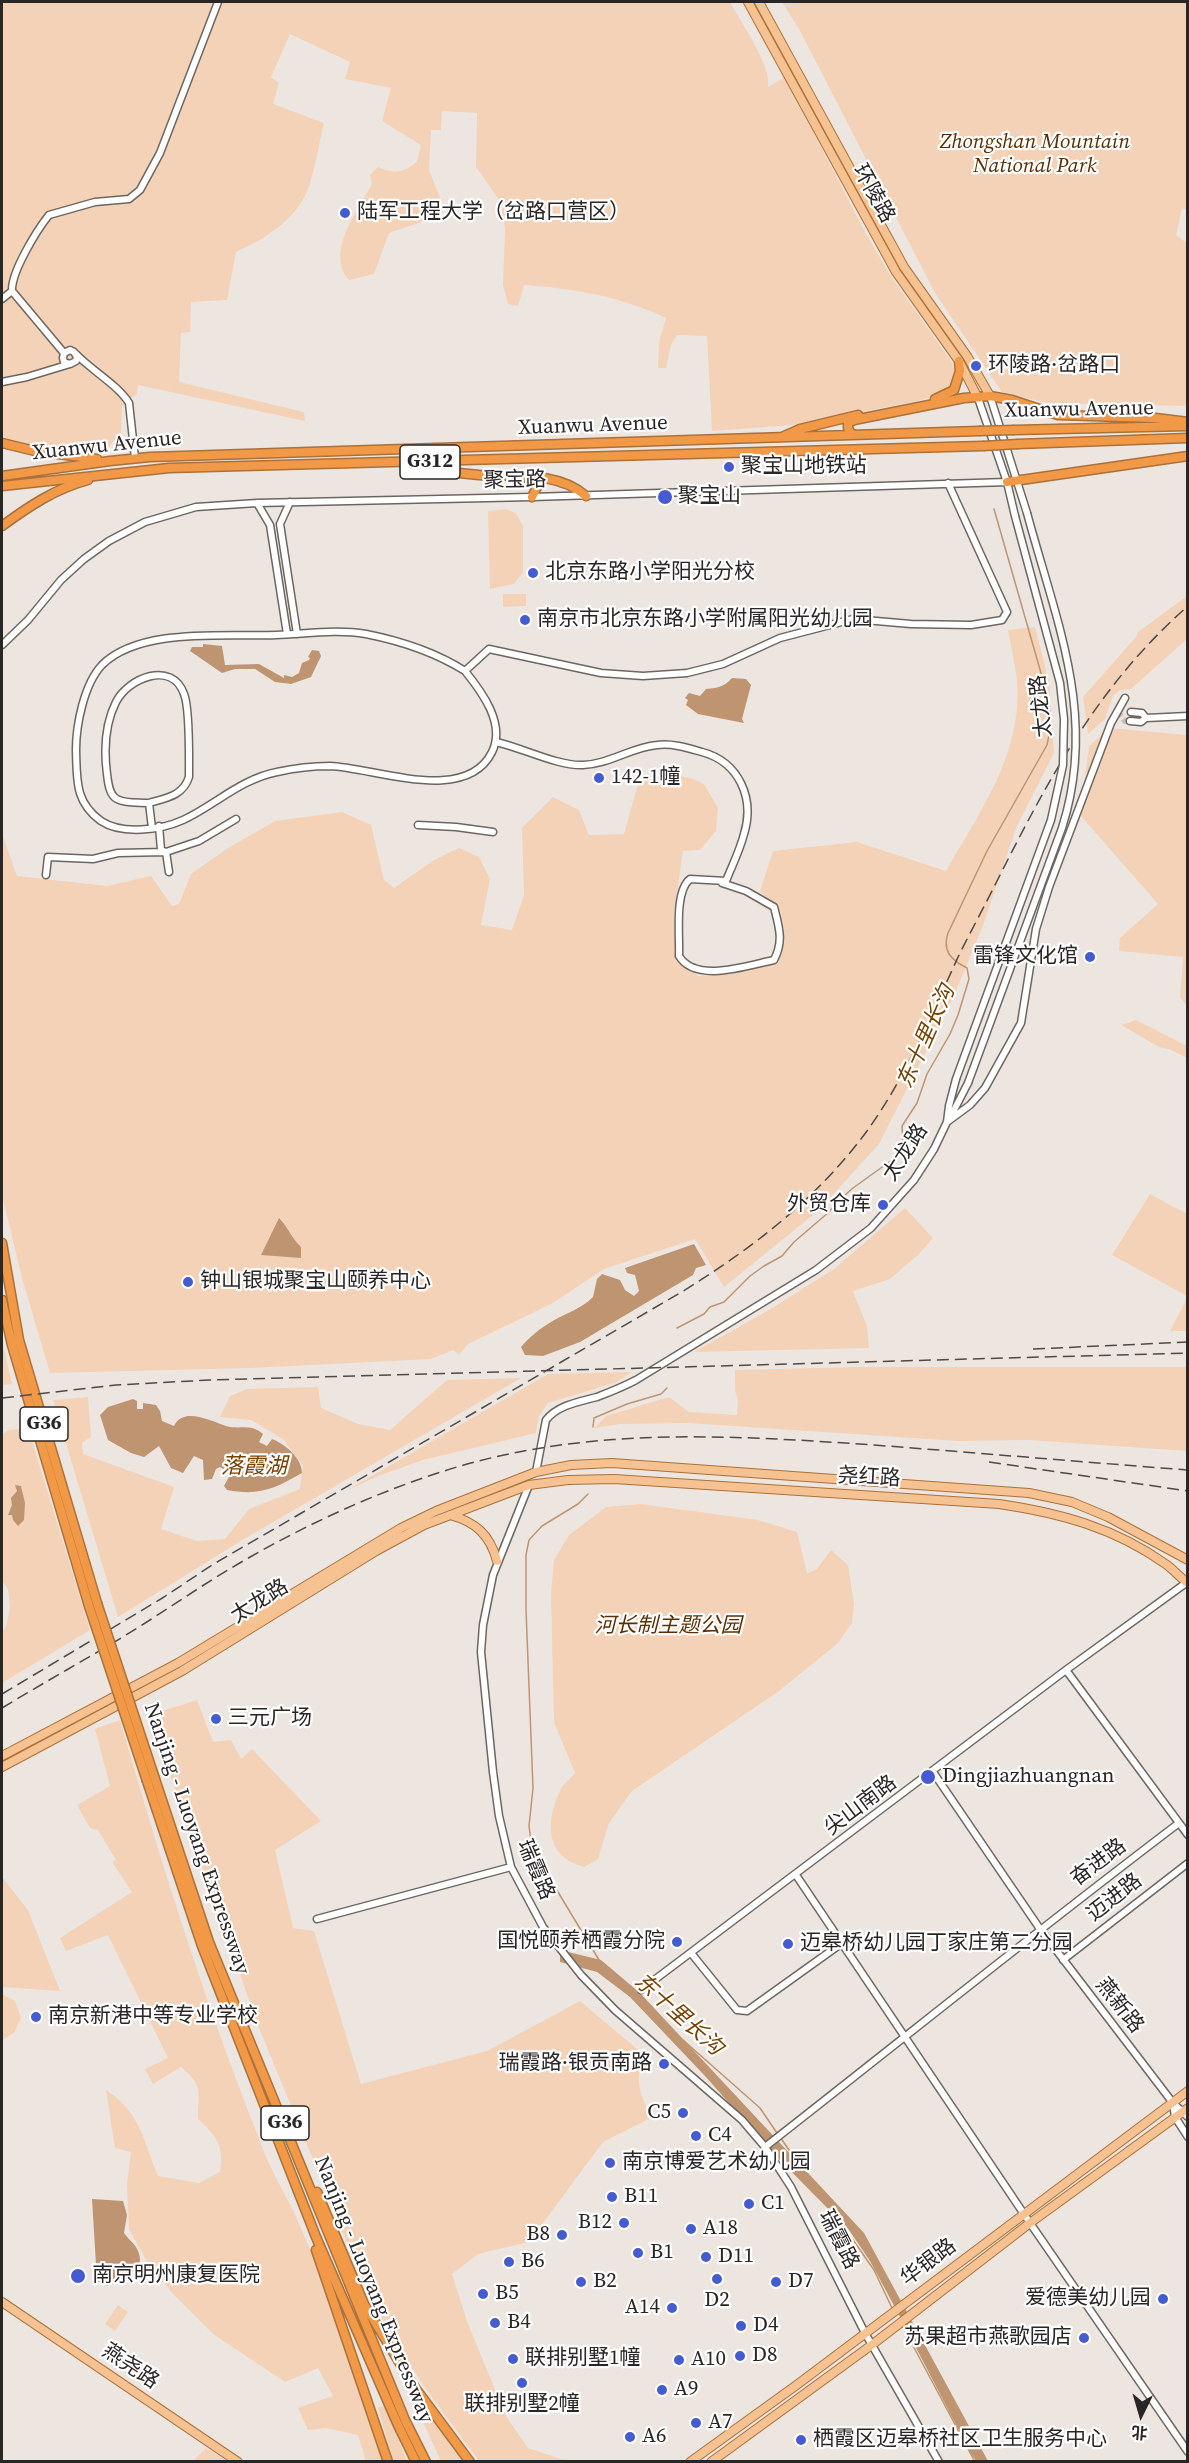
<!DOCTYPE html>
<meta charset="utf-8">
<style>
body{margin:0}
#map{position:relative;width:1189px;height:2463px;overflow:hidden;background:#ede6e0;font-family:"Source Serif 4","Noto Sans SC",serif}
canvas{display:block}
.frame{position:absolute;inset:0;border:3px solid #292725;pointer-events:none}
.north{position:absolute;left:1111px;top:2385px;width:60px;height:60px;-webkit-text-stroke:4px #fff;paint-order:stroke;rotate:185deg;font-size:16px;font-weight:700;line-height:24px;text-align:center;color:#292725}
.north::after{content:'';display:block;margin:auto;width:21px;height:27px;background:#292725;clip-path:polygon(50% 0,100% 100%,50% 72%,0 100%)}
</style>
<div id="map">
<canvas width="1189" height="2463"></canvas>
<div class="frame"></div>
<div class="north">北</div>
</div>
<script>
const context = document.querySelector('canvas').getContext('2d');
context.lineJoin = 'round';
function fill(path, color) { context.fillStyle = color; context.fill(path, 'evenodd'); }
function trace(path, color, width, dash) { context.strokeStyle = color; context.lineWidth = width; context.lineCap = dash ? 'butt' : 'round'; context.setLineDash(dash || []); context.stroke(path); }
function drawText(font, color, halo, rows, align = 'center') {
  context.font = font + ' "Source Serif 4","Noto Sans SC",serif'; context.lineWidth = 4.5; context.setLineDash([]); context.textBaseline = 'middle'; context.strokeStyle = halo; context.fillStyle = color; for (const [text, x, y, turn = 0] of rows) {
    context.save(); context.translate(x, y); context.rotate((+turn || 0) * Math.PI / 180); context.textAlign = isNaN(turn) ? turn : align; if (halo) context.strokeText(text, 0, 0); context.fillText(text, 0, 0); context.restore();
  }
}
const green = new Path2D(`
 M2,2H730C740,21 772,66 768,87L785,77L865,232L890,275L951,361L956,374L953,384L942,393L918,401L793,425L712,431L707,336L677,335L671,345L666,368H658L659,342L666,318C622,297 572,288 524,285L518,306L508,304L503,285L505,229L500,201L476,167L477,113L442,111L441,130H431L429,170L440,198L442,215L389,233L374,274L349,280C325,252 358,210 372,184L370,175L378,167C394,174 403,173 417,162L421,145L382,121L391,88L345,79L350,62L290,34L271,77L279,83L273,104L324,123C319,143 316,165 309,186C299,218 265,239 236,252L227,300L191,302L190,332L181,333L179,382L304,412L305,421L138,385L137,394L122,406L121,433L108,448C67,454 41,451 2,437Z
 M782,2H1187V209H1182L1176,235L1187,243V406L1047,403L1002,392L935,293L799,29Z
 M506,509L516,513L523,526V572L514,584L490,589L488,511Z
 M503,594H526V606L503,607Z
 M1187,596V639L1131,689L1120,690L1113,696L1105,719L1088,734L1083,697L1136,637L1138,632Z
 M1035,627L1049,682L1054,753L1017,826L982,928L954,996L879,1144L818,1211L724,1287L695,1239L604,1269L553,1303L468,1344L459,1355L453,1350L431,1359L250,1368L50,1373L22,1278L2,1195V834L17,876L107,886L151,876L172,906L179,904L191,874L228,848L275,821L342,812L371,825L384,880L394,888L434,860L459,848L479,857L490,879L481,925L512,930L524,895L522,828L553,797L579,810L589,835L624,834L638,784L664,774L691,778L704,784L718,808L716,831L700,850L683,851L674,913L676,961L699,976L742,971L778,963C788,926 787,919 760,891L773,851L857,842L946,871C980,812 1023,752 1017,680C1015,664 1011,647 1008,630Z
 M1110,728L1187,735V1006L1180,997L1183,957L1119,951L1120,938L1158,904L1080,815L1089,746Z
 M1136,1020L1187,1046V1058L1171,1050L1159,1047L1121,1025Z
 M1150,1194L1187,1214V1296L1112,1255Z
 M905,1208L933,1238L919,1254L890,1279L853,1291L867,1326L869,1348L694,1352L769,1310L834,1269Z
 M1187,1298V1331H1170Z
 M2,1341L12,1384L2,1385Z
 M858,1367H1187V1451L1028,1440L958,1441L688,1423L620,1424L595,1428L606,1416L669,1397L689,1412L737,1415L738,1400L735,1391V1370Z
 M631,1372L617,1382L548,1403L539,1416L536,1433L423,1460L378,1476L344,1492L548,1374Z
 M521,1378L244,1539L118,1617L53,1400L88,1397L91,1437L82,1443L83,1454L174,1487L161,1529L197,1541L225,1539L249,1509L300,1489L303,1466L283,1439L251,1420L220,1417L230,1396L247,1389L318,1387L321,1408L358,1424L390,1430L447,1380Z
 M28,1428L90,1630L2,1683V1634L6,1626L10,1608L8,1589L2,1581V1435L8,1430Z
 M641,1504L758,1520L797,1532L807,1573L816,1570L831,1550L848,1565L854,1604L852,1623L838,1643L779,1691L632,1791L609,1823L598,1859L584,1867C545,1857 545,1822 560,1791C563,1784 570,1779 575,1773L554,1722L551,1593L554,1560L569,1535L606,1507Z
 M197,1700L213,1742L231,1740L241,1759L252,1749L321,1821L275,1850L293,1928L314,1931L361,2084L487,2051L580,2001L650,2060C628,2071 644,2101 651,2118L603,2142L529,2242L478,2254L452,2274L468,2324L506,2416L528,2448L561,2459L578,2461H479L423,2385L386,2325L361,2276L257,2023L149,1715Z
 M120,1720C162,1867 208,2012 265,2154C274,2176 287,2197 297,2219C332,2297 358,2380 385,2461H366L358,2435L326,2428L308,2430L298,2408L333,2396L318,2368L285,2382L213,2334L172,2293L146,2260L129,2229L127,2184L131,2152L115,2148L106,2090C141,2113 143,2140 158,2176L199,2183L220,2172C224,2145 217,2137 198,2119C198,2092 204,2086 181,2067L153,2084L145,2069L168,2058L108,1935L66,1951L60,1938L132,1892L112,1862L116,1860L98,1830L90,1828L77,1805L110,1786L95,1729Z
 M2,1877L28,1910L60,1991L2,1987Z
 M2,1994L15,2001L21,2018L14,2033L2,2040Z
 M118,2305L128,2312L115,2331L105,2324Z
 M414,2387L467,2461H441L408,2389Z
 M385,2406L407,2461H393L378,2408Z
 M206,2448L227,2461H193Z`);
const water = new Path2D(`
 M203,644L222,646L225,665L259,664L284,678V675L292,677L299,673L302,663L309,660L310,658L308,657L312,650L319,651L321,656L311,677L291,684L275,682L255,669H235L222,673L190,651L192,647H203Z
 M732,678L746,679L751,685L742,719L744,723L698,714L686,705L688,700L685,698L689,693L700,696L706,689C717,688 724,687 732,678Z
 M279,1218C288,1227 292,1239 301,1247V1258L261,1255Z
 M694,1244L706,1265L696,1268L693,1275L580,1342L543,1356L525,1355L521,1347C530,1337 539,1329 551,1322C566,1313 581,1309 593,1297L597,1279L602,1274L620,1280L625,1290L634,1296L639,1291L635,1275L627,1273L625,1268Z
 M133,1399L137,1401V1409H143V1403L156,1405L160,1411L162,1421L174,1426C183,1406 212,1421 226,1426C240,1430 250,1423 263,1434L259,1442L267,1446L272,1439C285,1444 302,1458 302,1473C274,1489 259,1496 227,1490L224,1486L231,1473L220,1467L216,1469L212,1479L204,1480L203,1460L194,1456L183,1473L171,1468L159,1446L144,1457L131,1453L108,1440L100,1415L108,1407Z
 M15,1485L21,1486L25,1503L24,1520L18,1526L13,1520L12,1515H8L12,1505L11,1498L17,1491Z
 M564,1951L601,1960L640,1993L864,2233L988,2461H976L970,2452L898,2313L870,2261L849,2230L776,2156L705,2076L630,1997L597,1972L560,1962V1952Z
 M92,2199L123,2201L127,2215L124,2233C128,2239 133,2242 136,2247C150,2271 124,2278 107,2286L97,2281Z`);
const stream = new Path2D(`
 M677,1328L704,1314L710,1307L724,1302L750,1276L764,1266L782,1256L794,1242L829,1212L837,1202L853,1188L899,1155L903,1142L902,1126L917,1103L927,1074L950,1034L958,1015L969,979L967,968C951,960 942,951 948,933L987,851L1047,745C1052,724 1051,708 1045,687L994,509
 M593,1427L594,1418L627,1404L661,1394L667,1388
 M588,1494L578,1504L542,1526L529,1540L526,1555V1610L533,1788L529,1826L532,1849L599,1960
 M683,2040L760,2108L777,2133
 M780,2137L803,2170
 M837,2217L874,2270L892,2308
 M902,2325L975,2462`);
const minorTunnel = new Path2D(`
 M1116,715H1120L1125,721H1130`);
const minor = new Path2D(`
 M2,299L12,291
 M64,353L70,350L74,352L77,357L76,361L70,364L64,362L63,358L64,353L12,291C11,272 37,230 49,215L95,202L129,199L140,190L160,153L218,2
 M76,354C91,370 118,385 129,403L135,458
 M2,382L27,377L70,364
 M990,396L1027,513
 M978,398L1007,482L1015,516
 M290,502L280,524L297,634
 M257,503L270,525L287,634
 M2,645L28,620L61,580L84,559L109,541L145,522L196,507L257,503L532,497L1007,482
 M465,671C482,692 506,724 492,752C466,805 376,768 330,766C312,766 295,768 277,772C241,779 215,805 183,820C161,830 122,835 101,821C75,802 77,781 76,750C76,725 84,684 102,665C140,627 226,637 276,635C306,634 336,629 366,634C401,641 435,652 465,671L489,649L601,673L643,676L687,673L723,664L780,638L853,619L911,624L971,625L1002,620L1007,612L948,483
 M1146,718L1188,716
 M1130,721L1141,722L1146,718L1142,713L1131,712
 M496,742C523,748 557,766 583,765C610,764 632,747 657,745C672,743 688,748 702,752C739,762 755,798 744,834C740,850 732,866 726,881L690,879C674,892 680,936 679,956C696,984 749,965 774,960C784,941 779,927 774,907L746,891L722,883
 M149,803C140,802 125,804 117,799C109,795 108,782 107,774C104,751 105,724 116,702C128,678 172,660 184,694C190,708 189,760 189,777C183,796 166,798 149,803L152,828
 M418,825L456,827L493,832
 M159,826L161,850L166,852L169,872
 M46,875L48,857L93,859L118,853L166,852L199,841L236,819
 M951,1116L968,1083
 M947,1122L970,1105L985,1088L1021,1023L1036,929L1049,887L1111,723L1125,698
 M536,1472L546,1420C558,1405 578,1402 597,1397C610,1392 623,1387 636,1380L816,1270L871,1228L914,1180L934,1149L947,1122L949,1106L956,1079
 M529,1485L493,1575L483,1625L481,1652L493,1772L499,1816L511,1867L543,1927L581,1975L615,2010L742,2120L765,2147L791,2187L865,2333L939,2462
 M1066,1670L1188,1835
 M933,1772L1040,1929L1173,2103L1188,2117
 M796,1875L1030,2223L1188,2452
 M317,1919L511,1867
 M691,1953L737,2010L747,2011L842,1943
 M1063,1960L1188,1863
 M641,1990L1066,1670L1186,1583
 M1173,2103L1175,2117L1188,2137
 M765,2147C903,2039 1039,1929 1179,1823`);
const major = new Path2D(`
 M748,2L896,272L959,361L978,398
 M759,2L904,267L967,356L990,396
 M450,1515C476,1522 490,1535 497,1561
 M2,1756L178,1663L401,1528L436,1511L536,1472L571,1465L612,1463L1029,1493L1072,1502L1108,1517L1188,1560
 M2,1767L182,1671L376,1551L424,1525L529,1485L568,1480L614,1479L999,1504C1060,1513 1116,1528 1167,1565C1174,1570 1180,1578 1188,1583
 M2,2302L238,2462
 M690,2462L798,2384L1188,2091
 M711,2462L873,2344L1030,2223L1188,2108`);
const highway = new Path2D(`
 M935,399L954,390L960,371L959,361
 M1014,430L1187,426
 M856,435L851,434L848,428V423L854,420L964,398L990,396L1012,400L1058,415L1155,418L1188,422
 M782,437L800,429L858,415
 M2,443L35,451L97,459
 M1018,444L1188,438
 M414,467C436,471 457,473 479,475C514,477 558,471 586,496
 M2,476L110,461L150,457L979,431
 M527,478L538,485L532,497
 M1007,482L1188,456
 M2,486L169,468L983,446
 M2,526C28,507 56,488 88,480
 M2,1243L19,1340L97,1603
 M2,1300L12,1345L89,1606
 M155,1779L209,1942L405,2420L426,2462
 M147,1781L202,1946L316,2237L398,2425L416,2462
 M317,2192L364,2304L413,2385L470,2462
 M316,2250L388,2462`);
const rail = new Path2D(`
 M1033,1349L1188,1342
 M2,1398L116,1385L210,1380L1188,1353
 M989,1462L1188,1491
 M2,1694L164,1597L212,1565L680,1293C746,1252 803,1210 853,1149C900,1092 928,1022 959,955C971,931 984,907 996,883C1049,778 1098,685 1188,606
 M2,1708C43,1683 85,1660 126,1635C164,1612 200,1586 238,1564C303,1526 372,1494 444,1471C585,1426 728,1435 874,1445C979,1453 1083,1462 1188,1470`);
const minorBridge = new Path2D(`
 M956,1079L1051,820L1063,765L1064,719L1060,683L1015,516
 M968,1083L1062,828C1098,716 1056,621 1027,513`);
const highwayBridge = new Path2D(`
 M979,431L1014,430
 M983,446L1018,444
 M97,1603L155,1779
 M89,1606L147,1781`);
const markers = [
 [345,213,6,"#455cd0"],
 [976,366,6,"#455cd0"],
 [729,467,6,"#455cd0"],
 [665,497,8,"#455cd0"],
 [533,573,6,"#455cd0"],
 [525,620,6,"#455cd0"],
 [599,778,6,"#455cd0"],
 [1090,957,6,"#455cd0"],
 [883,1205,6,"#455cd0"],
 [188,1282,6,"#455cd0"],
 [216,1719,6,"#455cd0"],
 [928,1777,8,"#455cd0"],
 [677,1942,6,"#455cd0"],
 [788,1944,6,"#455cd0"],
 [36,2017,6,"#455cd0"],
 [664,2064,6,"#455cd0"],
 [683,2113,6,"#455cd0"],
 [696,2136,6,"#455cd0"],
 [610,2163,6,"#455cd0"],
 [612,2197,6,"#455cd0"],
 [749,2204,6,"#455cd0"],
 [624,2223,6,"#455cd0"],
 [691,2229,6,"#455cd0"],
 [562,2235,6,"#455cd0"],
 [638,2253,6,"#455cd0"],
 [706,2257,6,"#455cd0"],
 [509,2262,6,"#455cd0"],
 [78,2276,8,"#455cd0"],
 [717,2279,6,"#455cd0"],
 [581,2282,6,"#455cd0"],
 [776,2282,6,"#455cd0"],
 [483,2294,6,"#455cd0"],
 [1163,2299,6,"#455cd0"],
 [672,2308,6,"#455cd0"],
 [495,2323,6,"#455cd0"],
 [741,2326,6,"#455cd0"],
 [1084,2338,6,"#455cd0"],
 [740,2356,6,"#455cd0"],
 [513,2359,6,"#455cd0"],
 [679,2360,6,"#455cd0"],
 [522,2383,6,"#455cd0"],
 [662,2390,6,"#455cd0"],
 [696,2423,6,"#455cd0"],
 [630,2437,6,"#455cd0"],
 [801,2440,6,"#455cd0"]
];
const shields = [
 [430,462,60],
 [44,1424,48],
 [285,2123,48]
];
const shieldNames = [
 ["G312",430,462],
 ["G36",44,1424],
 ["G36",285,2123]
];
const parkNames = [
 ["Zhongshan Mountain",1035,143],
 ["National Park",1035,167],
 ["河长制主题公园",668,1627]
];
const streetNames = [
 ["环陵路",873,194,61],
 ["Xuanwu Avenue",1079,410,-1],
 ["Xuanwu Avenue",593,426,-2],
 ["Xuanwu Avenue",107,446,-6],
 ["聚宝路",515,481,-1],
 ["太龙路",1042,706,-96],
 ["太龙路",906,1153,-57],
 ["尧红路",869,1478,3],
 ["太龙路",260,1602,-32],
 ["尖山南路",861,1806,-37],
 ["Nanjing - Luoyang Expressway",196,1839,71],
 ["奋进路",1099,1863,-37],
 ["瑞霞路",535,1870,67],
 ["迈进路",1115,1898,-38],
 ["燕新路",1119,2006,52],
 ["瑞霞路",838,2240,63],
 ["华银路",929,2263,-37],
 ["Nanjing - Luoyang Expressway",373,2290,68],
 ["燕尧路",130,2367,34]
];
const poiNames = [
 ["陆军工程大学（岔路口营区）",357,213],
 ["环陵路·岔路口",988,366],
 ["聚宝山地铁站",741,467],
 ["聚宝山",678,497],
 ["北京东路小学阳光分校",545,573],
 ["南京市北京东路小学附属阳光幼儿园",537,620],
 ["142-1幢",611,778],
 ["雷锋文化馆",1078,957,"right"],
 ["外贸仓库",871,1205,"right"],
 ["钟山银城聚宝山颐养中心",200,1282],
 ["三元广场",228,1719],
 ["Dingjiazhuangnan",942,1777],
 ["国悦颐养栖霞分院",665,1942,"right"],
 ["迈皋桥幼儿园丁家庄第二分园",800,1944],
 ["南京新港中等专业学校",48,2017],
 ["瑞霞路·银贡南路",652,2064,"right"],
 ["C5",671,2113,"right"],
 ["C4",708,2136],
 ["南京博爱艺术幼儿园",622,2163],
 ["B11",624,2197],
 ["C1",761,2204],
 ["B12",612,2223,"right"],
 ["A18",703,2229],
 ["B8",550,2235,"right"],
 ["B1",650,2253],
 ["D11",718,2257],
 ["B6",521,2262],
 ["南京明州康复医院",92,2276],
 ["B2",593,2282],
 ["D7",788,2282],
 ["B5",495,2294],
 ["爱德美幼儿园",1151,2299,"right"],
 ["D2",717,2301,"center"],
 ["A14",660,2308,"right"],
 ["B4",507,2323],
 ["D4",753,2326],
 ["苏果超市燕歌园店",1072,2338,"right"],
 ["D8",752,2356],
 ["联排别墅1幢",525,2359],
 ["A10",691,2360],
 ["A9",674,2390],
 ["联排别墅2幢",522,2405,"center"],
 ["A7",708,2423],
 ["A6",642,2437],
 ["栖霞区迈皋桥社区卫生服务中心",813,2440]
];
const waterNames = [
 ["东十里长沟",927,1037,-66],
 ["落霞湖",254,1467],
 ["东十里长沟",678,2015,42]
];
fill(green, '#f4d2b7');
fill(water, '#bf9471');
trace(stream, '#bf9471', 1.5);
trace(minorTunnel, '#c6c0bb', 6, [6, 3]);
trace(minor, '#6c6661', 9);
trace(major, '#ab713b', 10);
trace(highway, '#ab713b', 11);
trace(minor, '#fff', 6);
trace(major, '#f7c291', 8);
trace(highway, '#f19947', 8);
trace(rail, '#4d4a47', 1.5, [12, 6]);
trace(minorBridge, '#6c6661', 9, []);
trace(highwayBridge, '#ab713b', 11, []);
trace(minorBridge, '#fff', 6);
trace(highwayBridge, '#f19947', 8);
for (const [x, y, r, color] of markers) { const dot = new Path2D(); dot.arc(x, y, r, 0, 2 * Math.PI); context.fillStyle = color; context.fill(dot); trace(dot, '#fff', 2); }
for (const [x, y, w] of shields) { const box = new Path2D(); box.roundRect(x - w / 2, y - 17, w, 34, 4.5); context.fillStyle = '#fff'; context.fill(box); trace(box, '#292725', 1.5); }
drawText('bold 20px', '#292725', null, shieldNames);
drawText('italic 21px', '#593003', '#fff', parkNames);
drawText('21px', '#292725', '#fff', streetNames);
drawText('21px', '#292725', '#fff', poiNames, 'left');
drawText('italic 22px', '#784201', '#fff', waterNames);
</script>
